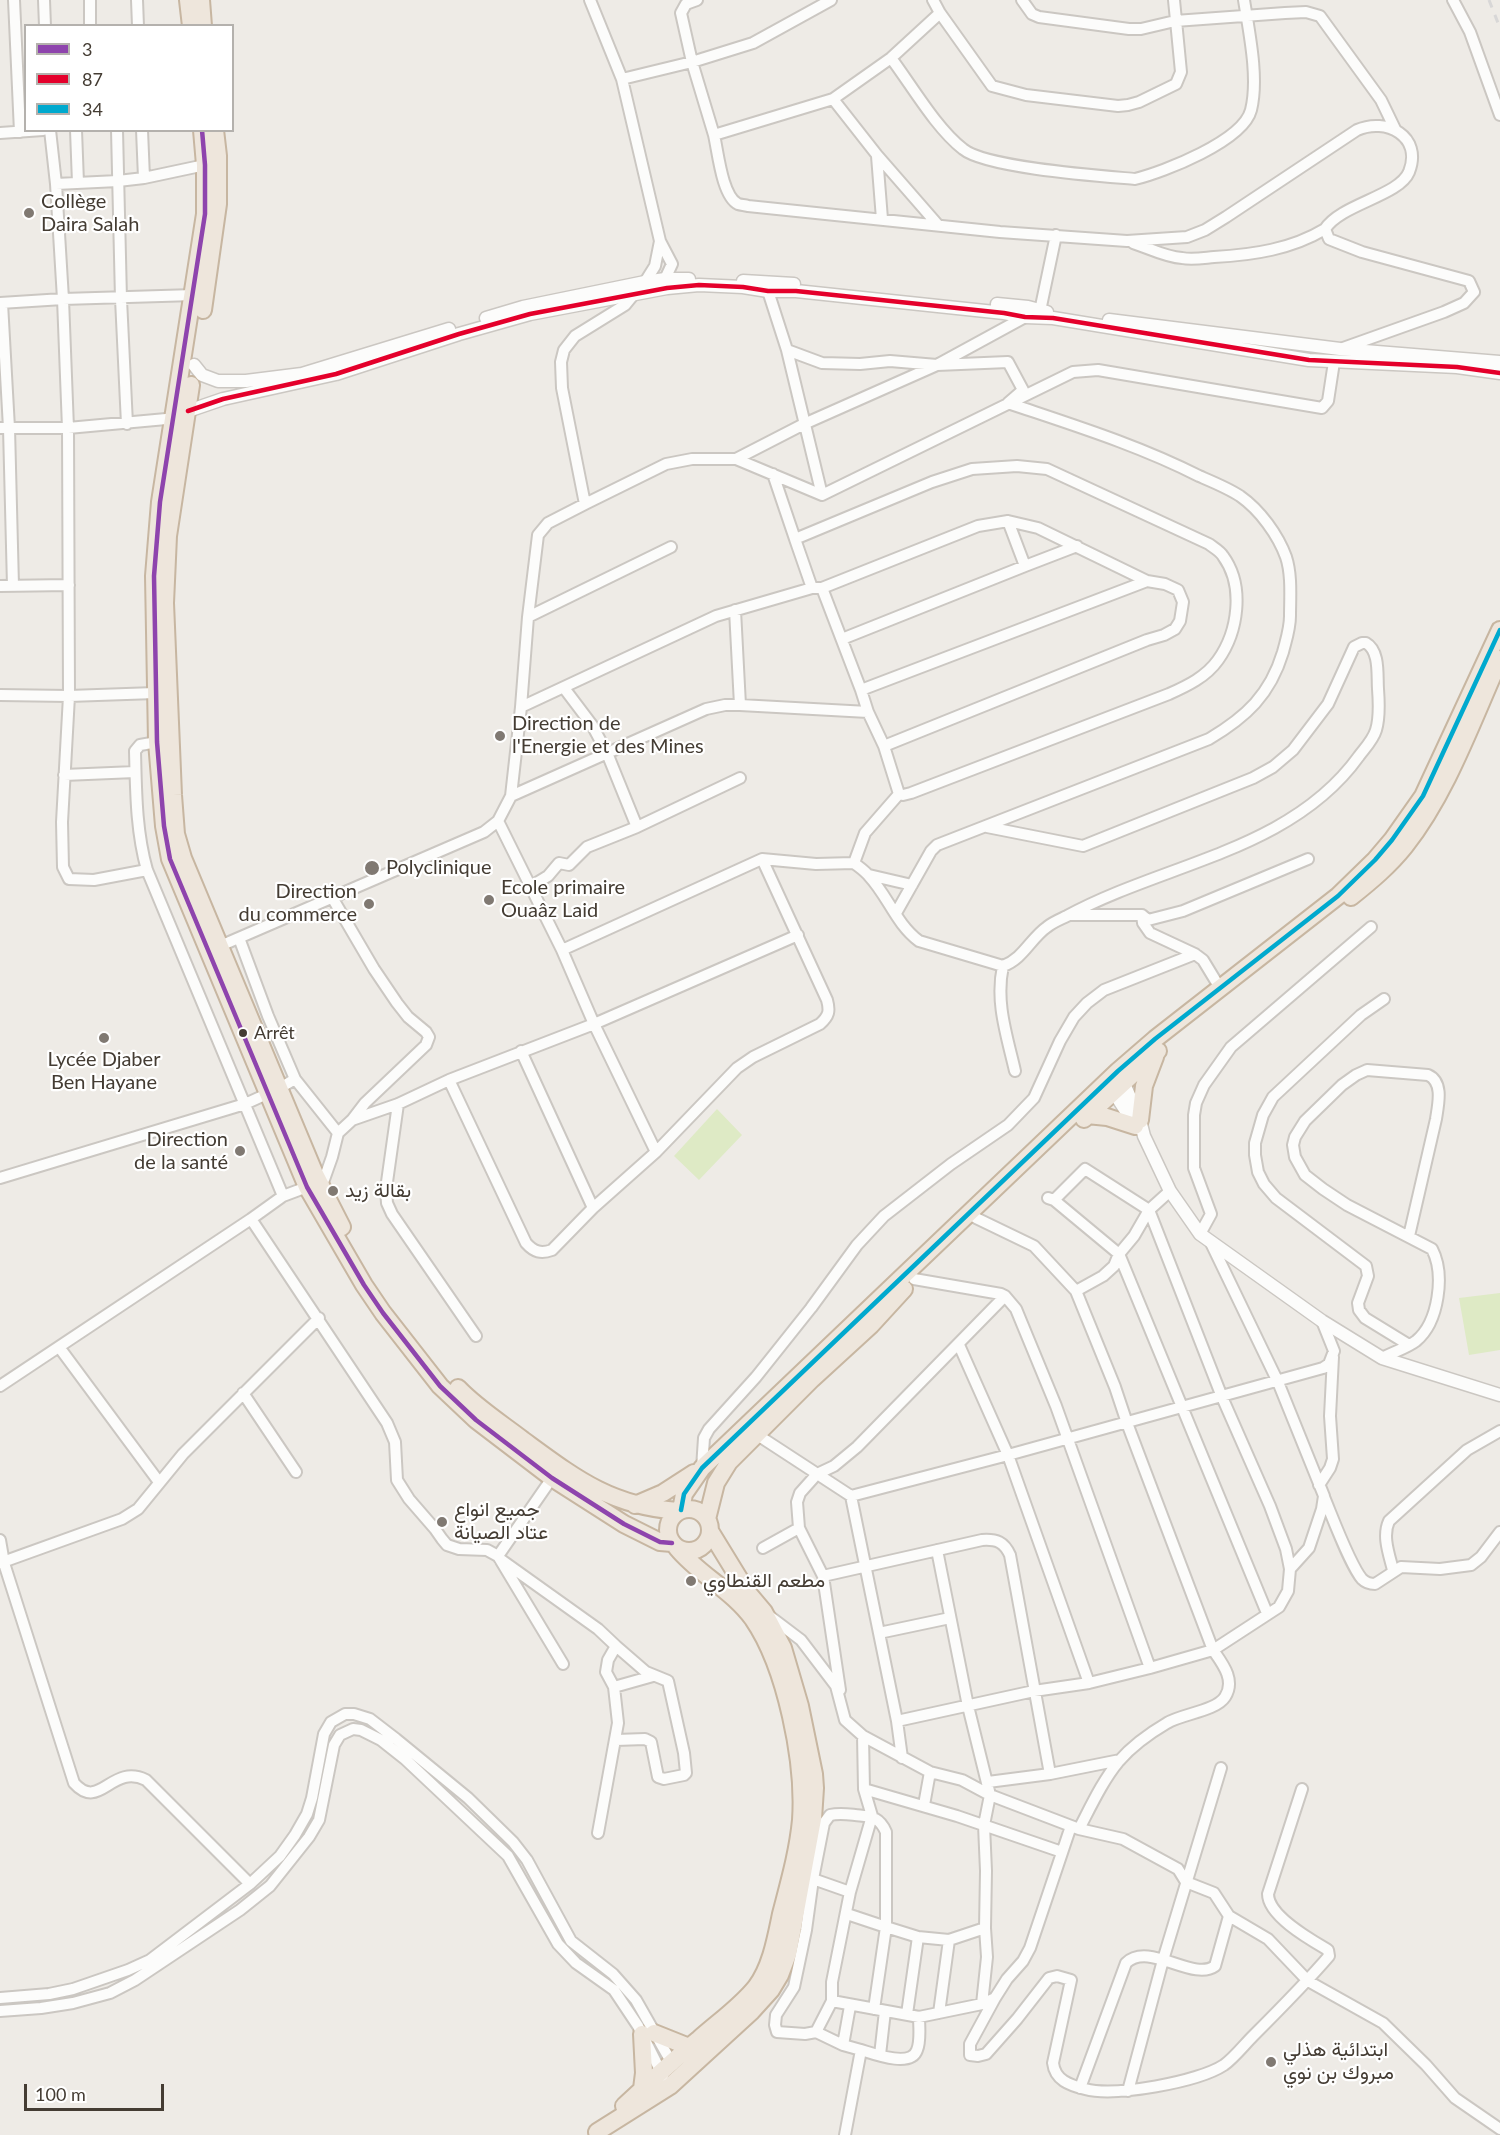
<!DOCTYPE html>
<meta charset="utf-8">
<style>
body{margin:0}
#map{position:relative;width:1500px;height:2135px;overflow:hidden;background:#eeebe6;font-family:Lato,sans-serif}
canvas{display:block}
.legend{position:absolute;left:24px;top:24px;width:210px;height:108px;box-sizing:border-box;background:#fff;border:2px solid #b4b1ad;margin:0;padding:8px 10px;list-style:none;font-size:18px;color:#443c33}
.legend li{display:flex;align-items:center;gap:12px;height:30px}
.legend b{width:30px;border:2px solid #b4b1ad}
.scale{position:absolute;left:24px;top:2084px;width:140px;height:27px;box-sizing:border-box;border:3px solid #443c33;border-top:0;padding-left:8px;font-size:18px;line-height:21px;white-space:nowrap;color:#443c33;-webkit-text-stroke:4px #fff;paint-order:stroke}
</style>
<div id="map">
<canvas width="1500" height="2135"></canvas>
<ul class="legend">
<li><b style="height:8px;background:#8e44ad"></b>3</li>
<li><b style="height:8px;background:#e4002b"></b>87</li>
<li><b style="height:8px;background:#00a9ce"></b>34</li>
</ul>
<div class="scale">100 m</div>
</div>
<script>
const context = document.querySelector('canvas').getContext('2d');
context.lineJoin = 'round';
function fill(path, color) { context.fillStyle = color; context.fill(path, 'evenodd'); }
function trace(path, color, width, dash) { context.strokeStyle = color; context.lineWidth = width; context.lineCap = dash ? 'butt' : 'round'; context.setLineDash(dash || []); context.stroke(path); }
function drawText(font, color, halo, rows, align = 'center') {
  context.font = font + ' Lato,Vazirmatn,sans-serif'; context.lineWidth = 4.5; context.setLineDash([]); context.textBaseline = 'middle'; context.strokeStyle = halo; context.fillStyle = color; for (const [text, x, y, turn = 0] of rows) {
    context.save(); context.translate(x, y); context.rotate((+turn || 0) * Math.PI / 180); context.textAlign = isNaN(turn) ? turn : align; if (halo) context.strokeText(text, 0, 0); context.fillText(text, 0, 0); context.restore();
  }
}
const green = new Path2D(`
 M717,1109L742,1135L699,1180L674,1156Z
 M1500,1293V1350L1469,1355L1459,1298Z`);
const minor = new Path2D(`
 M14,0L20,132
 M44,0L45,26
 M137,0L138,26
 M590,0L622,79
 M697,0L686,4L681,13L692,62L714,135
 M933,0L940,13L992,86L1026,95L1118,106L1128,105L1139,102L1176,84L1181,72L1174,0
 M1022,0L1032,14L1039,17L1129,29H1141L1175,21L1285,13L1306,12L1320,16L1381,100L1395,129
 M1453,0L1470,32L1500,115
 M940,13L891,58L833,99L714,135C718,152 722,196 738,204C741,205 745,205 748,206L1000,232L1127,241L1187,237L1205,230L1226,217L1357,130C1386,117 1423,136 1409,172C1399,196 1341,204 1325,229L1329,239L1334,241L1362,252L1469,281L1474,292L1464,303L1444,312L1343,348
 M90,26V0
 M891,58C912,86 936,128 963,149C986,168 1101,176 1135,179C1164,172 1243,141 1251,110C1259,78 1249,32 1244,0
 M833,99L877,155L938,225
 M50,130L56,184L63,299L68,428L69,696L62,822L63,867L69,879L94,880L147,870
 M76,130L78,183
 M117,130L121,299L127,424
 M142,130L144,178
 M0,133L43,130
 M877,156L882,219
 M56,184L118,181L144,178L205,165
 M1133,243C1149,248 1165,257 1182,258C1192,260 1203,258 1214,257C1253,255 1292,249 1325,229
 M667,286L665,279L672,264L660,241L622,79L692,62L753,43L831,0
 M645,289V282L655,266L660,241
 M768,291L787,350L822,495
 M0,303L63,299L194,295
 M2,303L9,428L13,586
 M1040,311L1056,235
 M787,350L822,363L860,364L890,361L937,365L1008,362L1023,390L1008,403C1073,425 1138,445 1199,476C1213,482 1228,488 1240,496C1260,510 1278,535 1286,557C1292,575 1290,598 1290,616C1290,629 1286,640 1283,652C1270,695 1246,717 1209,739L937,845L931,851L896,913
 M0,428H68L177,418
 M736,459L822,495L1073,372L1098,370L1322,408L1328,401L1334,362
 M773,474L795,539L932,482L972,469L1017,466L1047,469L1209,544C1214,548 1220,551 1223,556C1245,586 1238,632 1218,660C1206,677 1187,686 1169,694L911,793L903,795L899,794
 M585,504L666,464L692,459H736L804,424L937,365L1025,317
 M795,539L812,588
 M1025,566L1077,546
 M0,586L69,585
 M735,610L740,705
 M528,617L671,547
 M842,639L1025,566L1008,521
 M564,688L592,725L607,753L637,827
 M861,690L822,588L978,526L1008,521L1038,528L1147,581L1165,584L1178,590L1183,602L1180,621L1175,629L1164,635L1147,640L884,746
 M0,695L69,696L155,693
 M521,707L716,616L812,588H822
 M868,712L861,690L1147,581
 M157,742L140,745L135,751C136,791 136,831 147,870L283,1196
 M64,775L135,772
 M511,796L706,709L725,705H740L868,712L884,746L899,794L865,833L854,863
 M498,821L562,950
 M869,875L912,885
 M530,887L548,876L559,863L569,865L587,847L637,827L740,778
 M333,899L374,969L397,1003L408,1017L426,1032L429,1037L426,1045L365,1103L352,1120
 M1071,915H1142L1148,920L1183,911L1308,859
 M1142,915L1143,923L1150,933L1195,954L1203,960L1220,988
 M220,946L484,832L498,821L511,796L521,707L528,617L538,535L548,523L585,504L562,388L561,362L564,350L575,336L625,305L634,294
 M1003,966C995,1002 1007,1036 1015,1071
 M1384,999L1361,1015L1273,1097L1263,1115L1255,1143V1155L1258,1172L1264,1184L1276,1198L1366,1266L1368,1276L1358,1303L1359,1310L1365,1318L1409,1345
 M521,1051L593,1208
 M295,1079L338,1133
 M449,1080L526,1243C534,1252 541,1254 552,1250L593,1208L656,1152L737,1068L753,1057L820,1024C829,1016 830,1011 827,1000L762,859
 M398,1104L386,1189L387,1203L392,1214L476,1336
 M656,1152L594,1024L562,950L762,859L816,864L854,863C859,867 865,871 869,876C888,896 896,924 919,941L1003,966C1023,959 1031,938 1047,927C1053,922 1061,919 1067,916C1164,863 1291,851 1359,756C1365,748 1373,740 1376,730C1380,717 1379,702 1378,689C1377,675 1380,651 1366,643H1362L1354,647L1328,704L1293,750L1273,767L1253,778L1083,846L987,827
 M0,1178L245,1104L280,1088L295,1079L268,1016L239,938
 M307,1187L283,1196L251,1219L387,1423L395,1442L397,1480L409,1499L435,1529L442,1539L447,1545L459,1549L487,1550L498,1556L563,1664
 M321,1188L332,1157L338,1133L352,1120L398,1104L449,1080L594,1024L798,935
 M1048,1198L1054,1200L1119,1254L1267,1613
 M976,1218L1034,1246L1076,1291L1115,1387L1127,1423L1213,1650C1222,1663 1236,1680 1225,1697C1216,1711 1181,1714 1167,1723C1150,1733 1132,1746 1119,1761C1103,1780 1091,1806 1079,1829
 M1200,1234L1211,1214L1194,1168V1115L1196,1103L1204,1085L1231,1047L1371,927
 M1211,1243L1278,1382L1324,1496L1322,1509L1309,1548L1290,1569
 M914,1279L1001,1294L1005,1296L1016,1309L1056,1406L1150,1668
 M1076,1291L1103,1276L1114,1266L1119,1254L1134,1236L1149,1210L1170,1191
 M959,1345L1008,1455L1089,1683
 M59,1347L159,1482
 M1382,1358C1393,1352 1407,1348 1416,1341C1439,1322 1445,1274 1432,1249L1347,1205L1323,1189L1305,1175L1295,1157L1293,1145L1295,1137L1305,1121L1342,1085L1356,1075L1367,1070L1428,1075C1444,1082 1438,1105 1436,1119L1409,1236
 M0,1386L251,1219
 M243,1393L296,1472
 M756,1434L851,1496L1008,1455L1323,1368L1329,1364L1334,1351L1322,1321
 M702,1468L704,1438L709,1429L756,1377L811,1308L857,1245L884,1216L951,1164L1008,1125L1034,1098L1060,1041L1074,1017L1087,1003L1104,990L1195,954
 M1319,1485L1330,1468L1333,1459L1330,1416L1333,1357
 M851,1496L897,1721L902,1758
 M1324,1497C1332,1516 1350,1565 1362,1579C1366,1583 1370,1584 1375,1584L1401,1567L1440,1569L1471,1565L1481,1557L1500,1532
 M799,1528L823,1576L840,1690
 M0,1540L4,1563L74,1783C100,1812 111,1763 146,1780L250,1884
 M763,1548L799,1528L797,1502L800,1493L817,1474L834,1466L857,1447L1005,1296
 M498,1556L552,1478
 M500,1559L598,1629L616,1646L608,1660L606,1672L614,1687L618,1723L598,1833
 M0,1563L122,1519L138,1509L183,1454L319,1318
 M1393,1570C1389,1554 1382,1536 1389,1521L1467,1450L1500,1431
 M823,1576L982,1540C997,1539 1004,1542 1010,1555L1050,1774
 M768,1615L801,1640L836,1686L845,1720L863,1736L930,1772L962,1780L990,1795L1079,1829L1123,1839L1178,1869L1186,1882L1214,1893L1229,1916L1268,1939L1308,1981L1383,2023L1426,2065L1455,2098L1500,2129
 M879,1633L950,1618
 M616,1646L646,1672L668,1681L684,1753L686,1773L684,1775L664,1779L658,1777L651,1742L645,1739L616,1740
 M614,1687L653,1676
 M897,1721L1034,1691L1089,1683L1150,1668L1213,1650L1279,1607L1288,1591L1290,1569L1286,1549L1270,1506L1222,1397L1149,1210L1085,1169L1054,1200
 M863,1736L864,1789L872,1816L850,1892L832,1982V2001L816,2032L805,2034L777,2032L775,2025L776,2015L794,1987L806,1930L813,1879L824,1823L830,1815C839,1813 846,1814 855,1815C871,1817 879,1816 886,1832V1927L918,1937L949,1940L985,1928L986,1871L984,1825L990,1795L968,1706L937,1550
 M988,1782L1050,1774L1120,1760
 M864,1789L957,1816L1062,1852
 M924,1805L930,1772
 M813,1879L850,1892
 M847,1914L886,1927L874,2009
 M0,1998L49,1994L73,1989L128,1970L150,1960L250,1884L280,1856L295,1835L307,1814L312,1798L324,1734L331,1722L345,1714H354L370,1719L396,1739L468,1798L513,1842L527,1860L571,1941L613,1974L636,2000L673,2065
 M995,1998L970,2044V2055L978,2056L986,2054L1017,2019L1049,1978L1057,1976L1071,1980L1053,2063C1055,2080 1069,2085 1085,2089C1115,2097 1198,2082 1224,2065C1234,2058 1244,2045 1253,2036C1279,2010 1305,1984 1329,1956L1328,1950C1311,1940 1268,1916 1268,1894L1302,1789
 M832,2001L919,2017L982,2004L995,1998L1007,1979L1023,1961L1030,1948L1071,1826
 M982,2004L987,1957L985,1928
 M0,2011L41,2008L73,2003L110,1993L135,1980L240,1910L270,1886L309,1837L319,1820L334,1745L340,1735L353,1729L361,1730L381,1740L405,1759L508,1856L558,1944L576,1963L614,1990L638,2026L663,2076
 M939,2013L949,1940
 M907,2014L918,1937
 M816,2032L843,2045L861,2050
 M843,2045L850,2006
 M880,2055L885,2011
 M1080,2088L1126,1963C1149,1941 1193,1982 1215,1966L1229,1916
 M1128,2091L1163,1960L1221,1768
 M845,2135L861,2050C874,2054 911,2068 917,2050C921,2041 919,2026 919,2017`);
const tertiary = new Path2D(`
 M743,281L794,284
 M997,304L1028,307L1047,312
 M486,318L523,307L645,282L665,279H689
 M1109,320L1340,349L1500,362
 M194,365L202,375L218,381H246L302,374L449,329
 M188,411L223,399L336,374L459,334L530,314L667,288L699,285L743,287L768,291H796L1004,313L1025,317L1053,318L1309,360L1457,367L1500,373
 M1121,1077L1140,1120L1144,1136L1170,1191L1200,1234L1322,1321L1382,1358L1500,1395
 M1109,1085L1137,1128`);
const trunk = new Path2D(`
 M188,0L191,26
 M201,0L203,26
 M202,130L205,165V214L160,502L154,576L157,742L164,826L170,859L307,1187L364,1285L383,1313L440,1386L476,1420L552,1478L624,1524L660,1542L672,1543
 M203,310L218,204V156L215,130
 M191,385L168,536L165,603L173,795L176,834L183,858L315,1174L342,1227
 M1351,897C1371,881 1389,866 1405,846C1447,793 1472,721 1500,659
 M1087,1115L1107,1117L1135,1126
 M1084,1119L1158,1051
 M1140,1120L1144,1086L1155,1057
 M458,1388C477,1408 501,1423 523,1440C575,1478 610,1506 678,1511
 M635,1505L663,1493L694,1473
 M668 1530a21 21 0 1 1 42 0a21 21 0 1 1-42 0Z
 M681,1510L684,1494L702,1468L1118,1071L1155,1039L1338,896L1375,860L1392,840L1423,796L1500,630
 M707,1519L716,1483L729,1462L812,1379L871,1325L904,1289
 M654,2033L689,2047
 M642,2034L644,2073L642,2089
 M624,2106C649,2083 673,2060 699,2039C718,2022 740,2007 756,1987C771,1967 776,1938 781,1914C789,1883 798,1852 801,1820C805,1762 786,1667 753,1619C732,1590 699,1575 677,1548
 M597,2132L670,2086L752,2011L771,1990L780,1975L788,1954L813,1819L815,1788L814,1774L800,1706L783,1648L764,1612L748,1593L710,1531`);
const rail = new Path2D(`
 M1489,0L1500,28`);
const bus1 = new Path2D(`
 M202,130L205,165V214L160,502L154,576L157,742L164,826L170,859L307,1187L364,1285L383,1313L440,1386L476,1420L552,1478L624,1524L660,1542L672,1543`);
const bus2 = new Path2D(`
 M188,411L223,399L336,374L459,334L530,314L667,288L699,285L743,287L768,291H796L1004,313L1025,317L1053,318L1309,360L1457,367L1500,373`);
const bus3 = new Path2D(`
 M681,1510L684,1494L702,1468L1118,1071L1155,1039L1338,896L1375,860L1392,840L1423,796L1500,630`);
const markers = [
 [29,213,6,"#807972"],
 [500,736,6,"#807972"],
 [372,868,8,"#807972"],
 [489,900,6,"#807972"],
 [369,904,6,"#807972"],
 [243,1033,5,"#443c33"],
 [104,1038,6,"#807972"],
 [240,1151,6,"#807972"],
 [333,1191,6,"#807972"],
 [442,1522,6,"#807972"],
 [691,1581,6,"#807972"],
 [1271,2062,6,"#807972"]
];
const busNames = [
 ["Arrêt",254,1033]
];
const poiNames = [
 ["Collège",41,202],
 ["Daira Salah",41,225],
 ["Direction de",512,724],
 ["l'Energie et des Mines",512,747],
 ["Polyclinique",386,868],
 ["Ecole primaire",501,888],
 ["Ouaâz Laid",501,911],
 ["Direction",357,892,"right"],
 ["du commerce",357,915,"right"],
 ["Lycée Djaber",104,1060,"center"],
 ["Ben Hayane",104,1083,"center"],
 ["Direction",228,1140,"right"],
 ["de la santé",228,1163,"right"],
 ["بقالة زيد",345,1191],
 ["جميع انواع",454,1510],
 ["عتاد الصيانة",454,1533],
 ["مطعم القنطاوي",703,1581],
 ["ابتدائية هذلي",1283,2050],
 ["مبروك بن نوي",1283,2073]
];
fill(green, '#deeac5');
trace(minor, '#cbc7c2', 14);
trace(tertiary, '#cbc7c2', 15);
trace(trunk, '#c7b6a1', 20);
trace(minor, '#fcfcfb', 10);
trace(tertiary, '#fcfcfb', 12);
trace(trunk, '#eee6dc', 16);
trace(rail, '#d8d7d7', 3, [8, 8]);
trace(bus1, '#8e44ad', 4.5);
trace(bus2, '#e4002b', 4.5);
trace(bus3, '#00a9ce', 4.5);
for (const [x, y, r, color] of markers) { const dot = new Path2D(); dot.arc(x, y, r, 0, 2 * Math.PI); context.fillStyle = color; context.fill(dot); trace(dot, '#fff', 2); }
drawText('18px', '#443c33', '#fff', busNames, 'left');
drawText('20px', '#443c33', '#fff', poiNames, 'left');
</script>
